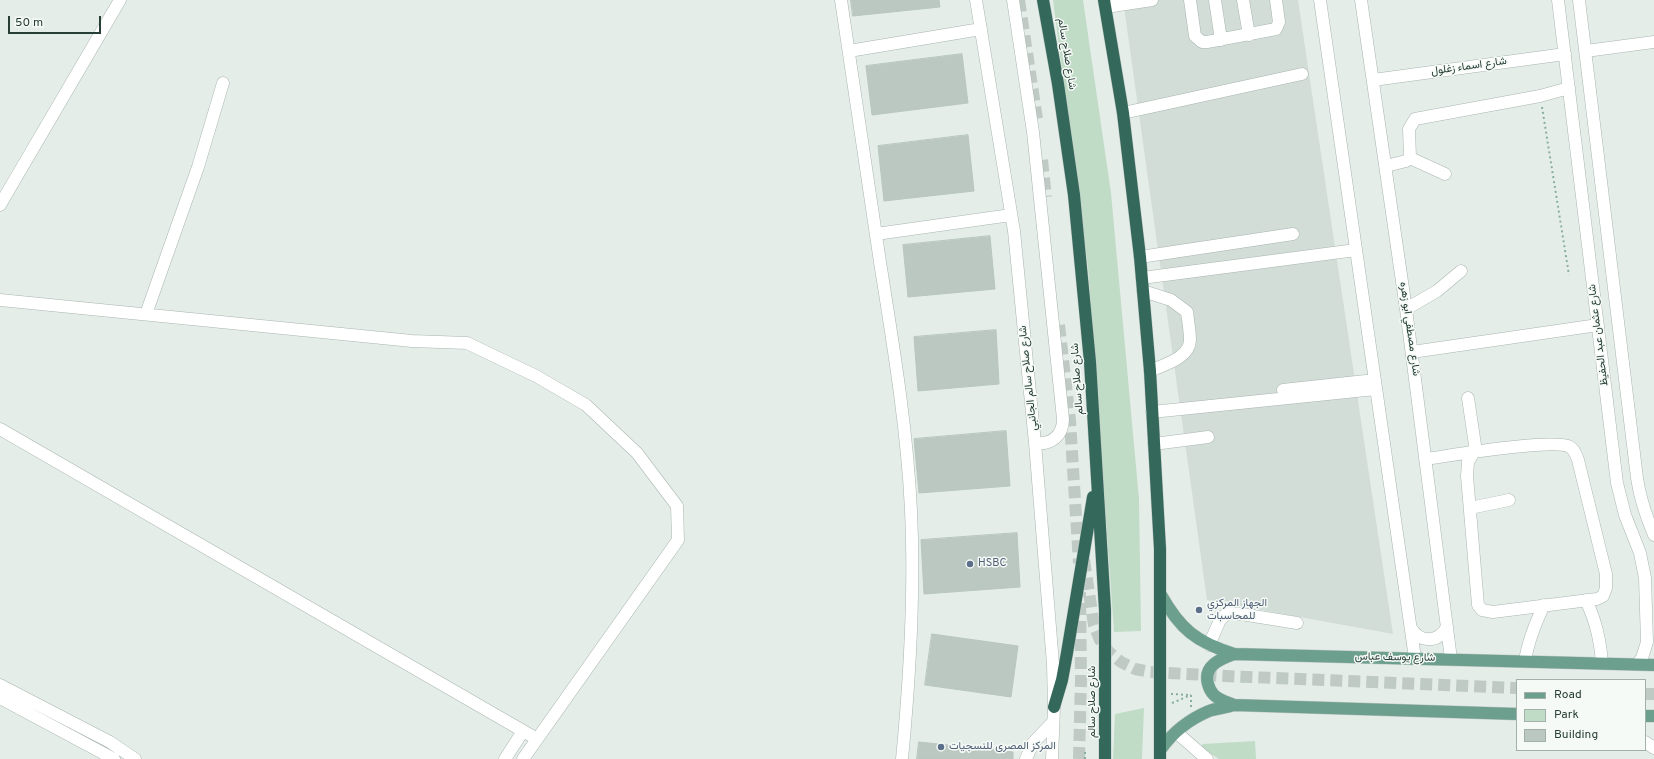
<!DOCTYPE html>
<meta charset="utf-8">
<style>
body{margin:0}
#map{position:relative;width:1654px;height:759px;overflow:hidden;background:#e5ede9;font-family:Overpass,sans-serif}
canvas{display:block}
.legend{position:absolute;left:1516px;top:679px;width:130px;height:72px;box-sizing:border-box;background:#f6faf7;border:1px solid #a3afaa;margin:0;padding:5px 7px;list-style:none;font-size:12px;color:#263e36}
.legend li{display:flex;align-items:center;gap:8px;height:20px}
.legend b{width:20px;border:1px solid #a3afaa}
.scale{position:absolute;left:8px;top:16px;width:93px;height:18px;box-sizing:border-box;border:2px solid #263e36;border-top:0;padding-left:5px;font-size:12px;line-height:14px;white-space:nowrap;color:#263e36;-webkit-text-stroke:3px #f6faf7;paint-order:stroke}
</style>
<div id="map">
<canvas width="1654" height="759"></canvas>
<ul class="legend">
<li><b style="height:5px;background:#6d9f8f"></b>Road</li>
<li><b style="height:11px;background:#c0dcc6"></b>Park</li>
<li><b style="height:11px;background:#bbc8c2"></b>Building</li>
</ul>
<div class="scale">50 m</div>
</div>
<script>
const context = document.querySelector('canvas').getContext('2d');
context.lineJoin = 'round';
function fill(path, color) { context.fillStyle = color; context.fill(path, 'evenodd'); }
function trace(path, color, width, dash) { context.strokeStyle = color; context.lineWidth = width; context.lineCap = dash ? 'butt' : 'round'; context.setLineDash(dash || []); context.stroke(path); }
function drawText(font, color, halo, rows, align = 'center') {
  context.font = font + ' Overpass,Vazirmatn,sans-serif'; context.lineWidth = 3; context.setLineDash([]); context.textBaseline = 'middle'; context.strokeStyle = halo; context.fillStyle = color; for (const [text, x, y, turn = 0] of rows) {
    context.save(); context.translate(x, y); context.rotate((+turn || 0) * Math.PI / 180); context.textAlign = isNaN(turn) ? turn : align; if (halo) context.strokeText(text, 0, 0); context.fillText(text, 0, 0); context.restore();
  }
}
const built = new Path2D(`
 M1123,0H1298L1393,634L1207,600Z`);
const green = new Path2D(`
 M1053,0H1083L1111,193L1139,499L1141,631L1114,632L1088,268Z
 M1144,708L1142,759H1113L1115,714Z
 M1255,741L1256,759H1219L1201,747L1203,744Z`);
const building = new Path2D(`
 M851,0H939L940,7L853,16Z
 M962,54L968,103L872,115L866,66Z
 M968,135L974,191L884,201L878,146Z
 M990,236L995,289L908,297L903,245Z
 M996,330L999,384L918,391L914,337Z
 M1006,431L1010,486L919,493L914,439Z
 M1017,533L1020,587L924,594L921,540Z
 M932,634L1018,646L1011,697L925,685Z
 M919,742L1013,752V759H917Z`);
const majorTunnel = new Path2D(`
 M1019,0L1037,119
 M1042,160L1046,197
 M1059,325L1070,421L1079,563
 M1084,560L1094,625L1100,640L1109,652L1121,662L1135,669L1150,672L1225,676L1517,688
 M1645,694H1654
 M1079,759L1081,679L1080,592`);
const path = new Path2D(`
 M1542,107L1569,275
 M1171,694L1190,695
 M1172,703L1191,695
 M1191,707V695
 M1085,759V750`);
const minor = new Path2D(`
 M841,0C854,87 867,175 880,262C893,344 907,427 911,510C915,593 910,676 902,759
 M976,0L1014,231L1035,443L1053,664L1054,707L1052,759
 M1013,0L1033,132L1063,419C1063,436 1051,445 1035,443
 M1190,0L1195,36L1202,42H1207L1276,29L1279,22L1276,0
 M1215,0L1221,40
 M1243,0L1249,35
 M1320,0L1415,658
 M1361,0L1406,309L1451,659
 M1558,0L1617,483L1625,515L1640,553L1645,578L1647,642L1642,658L1637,664
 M1579,0L1637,478C1640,499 1646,516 1654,535
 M1106,7L1152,0
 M849,51L981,29
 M1586,51L1654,42
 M1373,80L1565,54
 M1123,113L1302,74
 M1410,158L1445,174
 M1386,166L1406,161L1410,158L1409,129L1415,119L1540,96L1569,88
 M0,205L120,0
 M876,234L1011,215
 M1140,257L1293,234
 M1142,278L1356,250
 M1143,291L1171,300L1187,312C1188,321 1190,331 1190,340C1190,358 1163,365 1150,371
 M0,300L412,341L467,343L536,376L586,405L637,453L677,506L678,540L523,759
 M1406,309L1437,291L1461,271
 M146,314L198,167L223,83
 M1412,352L1598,325
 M1283,390L1375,380
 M1152,412L1376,389
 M0,429L537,739
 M1154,444L1208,437
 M1425,459C1448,456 1555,438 1570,447C1575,450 1576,455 1578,460L1606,574V588L1603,596L1597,599L1493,612L1482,610L1478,605L1467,476L1468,462L1474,452L1475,445L1468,398
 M1470,508L1509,500
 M1586,600C1596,622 1600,639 1602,663
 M1411,628C1420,643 1438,643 1447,627
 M1209,645L1220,620L1227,613L1241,614L1297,623
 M1525,661C1528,641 1535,624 1544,605
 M0,685L110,742L135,759
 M0,698L114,759
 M1176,732L1207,759
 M1645,742L1654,748
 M505,759L523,731
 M1026,759L1033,743L1053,722`);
const major = new Path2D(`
 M1161,595C1180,629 1196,642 1234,654L1654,665
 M1234,654C1220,659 1203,666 1208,684C1209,688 1211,692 1214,695C1219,700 1227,702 1234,705
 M1645,716H1654
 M1161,749C1173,732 1190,719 1209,711C1217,708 1226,708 1234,705L1517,714`);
const highway = new Path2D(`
 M1043,0L1058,84L1074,195L1090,362L1105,610V759
 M1104,0L1123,113L1140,257L1150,371L1160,549V759
 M1054,707L1062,680L1067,653L1093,497`);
const markers = [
 [970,564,4,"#5c6f8a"],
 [1199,610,4,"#5c6f8a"],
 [941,747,4,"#5c6f8a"]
];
const streetNames = [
 ["شارع صلاح سالم",1066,54,81],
 ["شارع اسماء زغلول",1469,67,-8],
 ["شارع مصطفي ابو زهره",1409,329,82],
 ["شارع عثمان عبد الحفيظ",1599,335,-97],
 ["شارع صلاح سالم الجانبي",1029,378,-96],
 ["شارع صلاح سالم",1078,379,-94],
 ["شارع يوسف عباس",1395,658,1],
 ["شارع صلاح سالم",1093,702,-90]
];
const serviceNames = [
 ["HSBC",978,564],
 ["الجهاز المركزي",1207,604],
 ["للمحاسبات",1207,617],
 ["المركز المصرى للنسجيات",949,747]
];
fill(built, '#d3ddd8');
fill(green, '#c0dcc6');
fill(building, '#bbc8c2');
trace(building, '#b8c6bf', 1);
trace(majorTunnel, '#bfcac5', 12, [12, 6]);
trace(minor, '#a8b5b0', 13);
trace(major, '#c2c9c7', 13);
trace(highway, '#c2c9c7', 13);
trace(path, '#88aea0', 2, [2, 3]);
trace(minor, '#fff', 12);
trace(major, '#6d9f8f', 12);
trace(highway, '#34685a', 12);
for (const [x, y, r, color] of markers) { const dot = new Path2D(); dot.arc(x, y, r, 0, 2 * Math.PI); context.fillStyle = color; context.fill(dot); trace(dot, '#f6faf7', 1.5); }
drawText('11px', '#263e36', '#f6faf7', streetNames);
drawText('11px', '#4e5e75', '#f6faf7', serviceNames, 'left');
</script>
